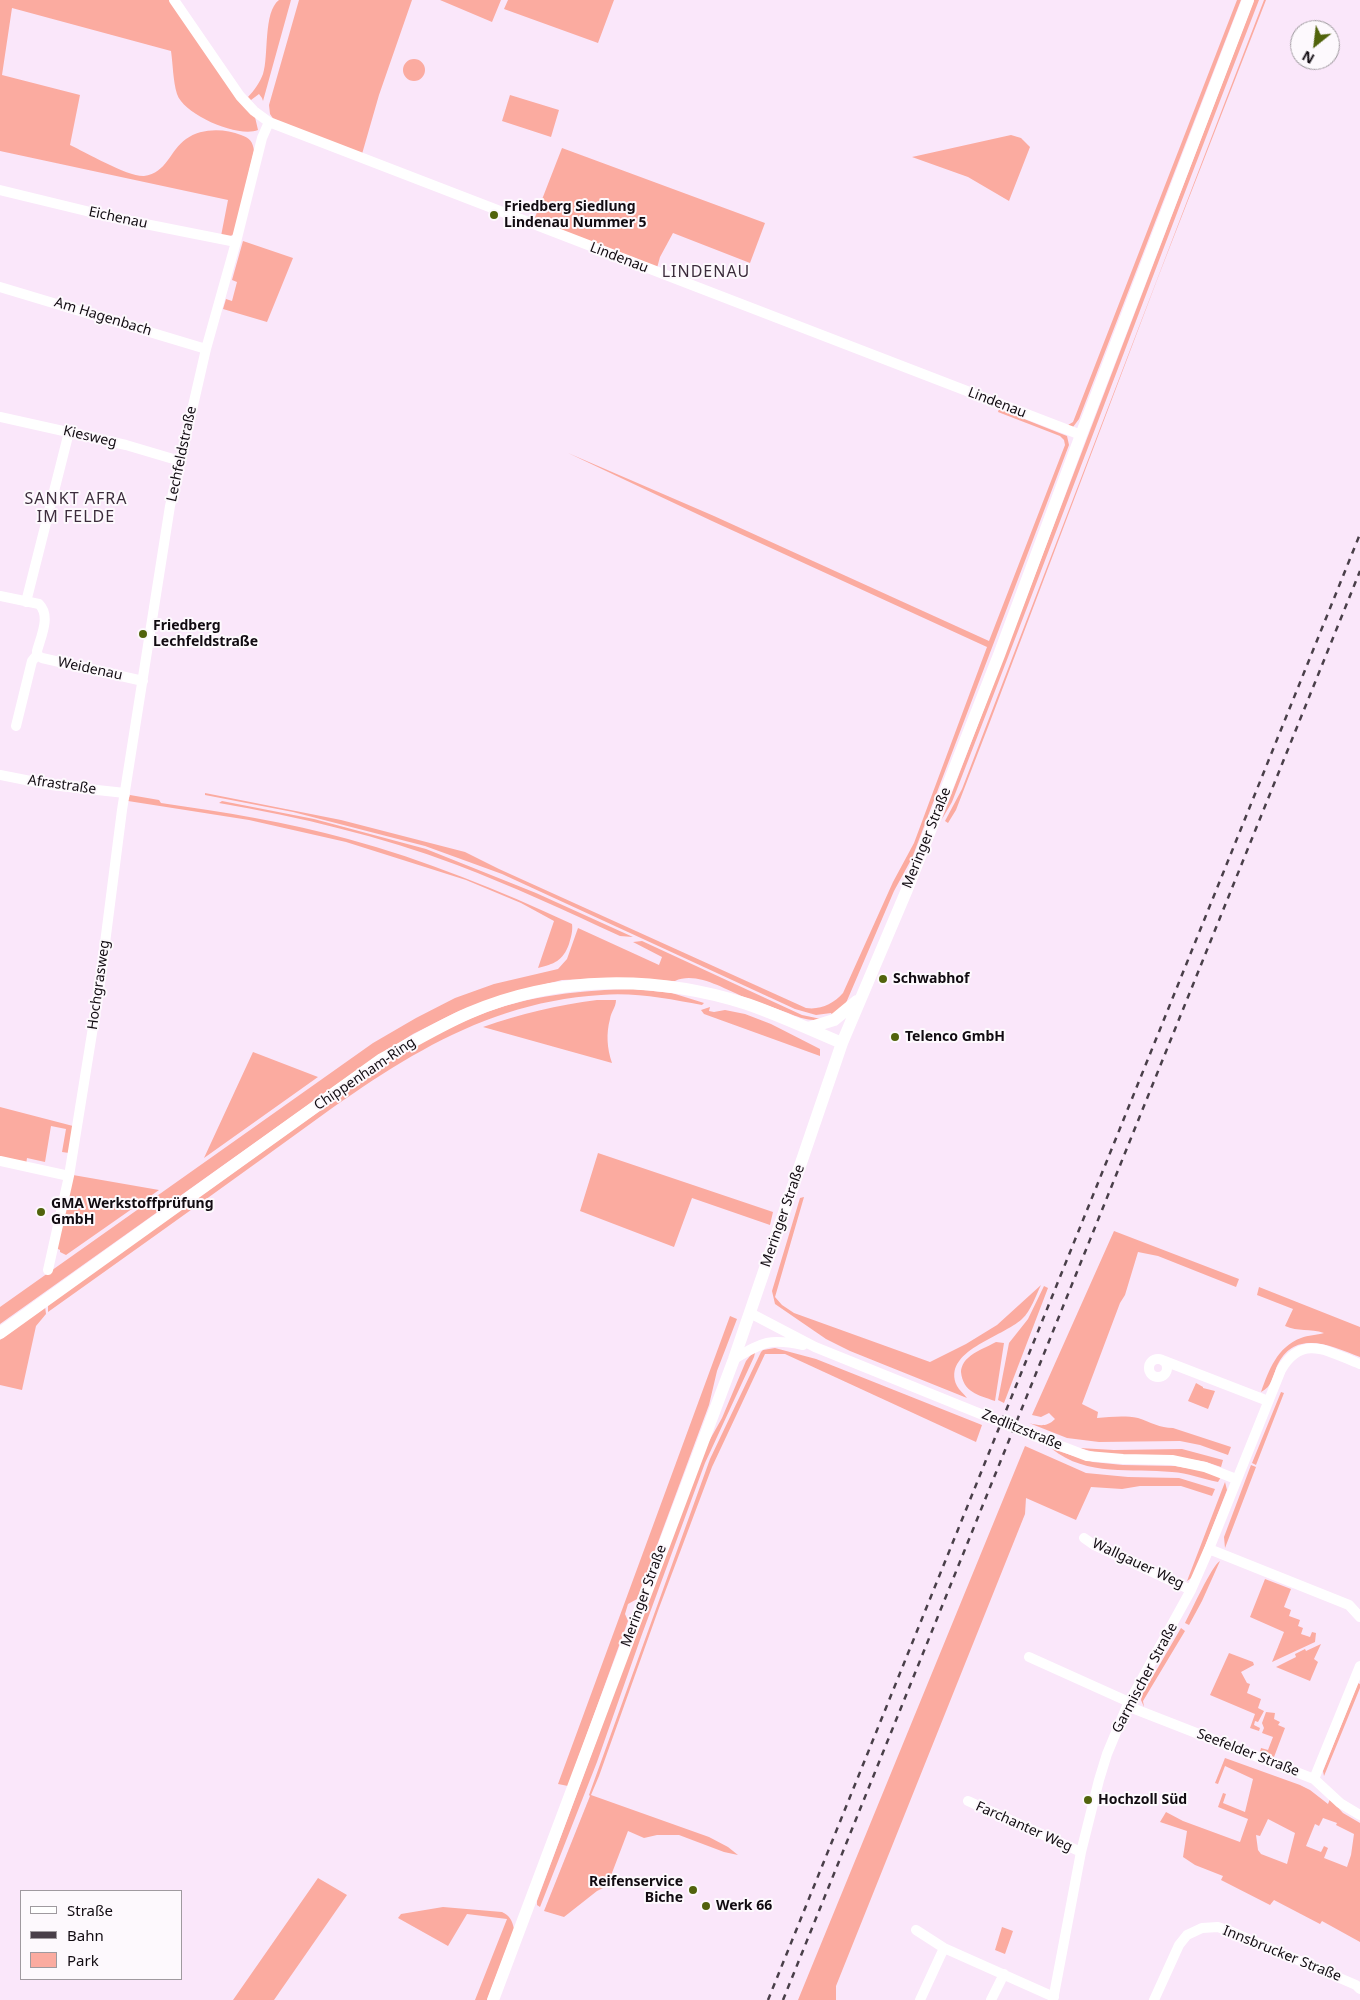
<!DOCTYPE html>
<meta charset="utf-8">
<style>
body{margin:0}
#map{position:relative;width:1360px;height:2000px;overflow:hidden;background:#fae7fa;font-family:"Noto Sans",sans-serif}
canvas{display:block}
.legend{position:absolute;left:20px;top:1890px;width:162px;height:90px;box-sizing:border-box;background:#fdf9fd;border:1px solid #9f9a9f;margin:0;padding:6px 9px;list-style:none;font-size:15px;color:#110b11}
.legend li{display:flex;align-items:center;gap:10px;height:25px}
.legend b{width:25px;border:1px solid #9f9a9f}
.north{position:absolute;left:1290px;top:20px;width:50px;height:50px;box-sizing:border-box;background:#fdf9fd;border:1px solid #9f9a9f;border-radius:50%;rotate:209deg;font-size:14px;font-weight:700;line-height:20px;text-align:center;color:#110b11}
.north::after{content:'';display:block;margin:auto;width:18px;height:22px;background:#51630c;clip-path:polygon(50% 0,100% 100%,50% 72%,0 100%)}
</style>
<div id="map">
<canvas width="1360" height="2000"></canvas>
<ul class="legend">
<li><b style="height:6px;background:#fff"></b>Straße</li>
<li><b style="height:6px;background:#493f49"></b>Bahn</li>
<li><b style="height:14px;background:#fbaba0"></b>Park</li>
</ul>
<div class="north">N</div>
</div>
<script>
const context = document.querySelector('canvas').getContext('2d');
context.lineJoin = 'round';
function fill(path, color) { context.fillStyle = color; context.fill(path, 'evenodd'); }
function trace(path, color, width, dash) { context.strokeStyle = color; context.lineWidth = width; context.lineCap = dash ? 'butt' : 'round'; context.setLineDash(dash || []); context.stroke(path); }
function drawText(font, color, halo, rows, align = 'center') {
  context.font = font + ' "Noto Sans",sans-serif'; context.lineWidth = 4; context.setLineDash([]); context.textBaseline = 'middle'; context.strokeStyle = halo; context.fillStyle = color; for (const [text, x, y, turn = 0] of rows) {
    context.save(); context.translate(x, y); context.rotate((+turn || 0) * Math.PI / 180); context.textAlign = isNaN(turn) ? turn : align; if (halo) context.strokeText(text, 0, 0); context.fillText(text, 0, 0); context.restore();
  }
}
const green = new Path2D(`
 M0,0H169L255,117L258,130C238,138 184,115 177,94C173,81 173,65 171,51L12,8L2,75L80,95L70,145C85,152 128,177 144,176C167,173 170,150 186,139C201,128 224,128 241,135C250,138 253,142 254,151L234,234L229,237L221,236L228,200L0,151Z
 M279,0H291L263,101L262,98L259,94L251,100L248,97C254,91 260,82 263,74C269,56 263,12 279,0Z
 M299,0H412L379,95L362,154L274,120L270,114L269,105Z
 M440,0H501L492,22Z
 M508,0H614L598,43L504,9Z
 M1237,0H1241L1079,419L1073,427L1062,424L1068,425L1073,422Z
 M1254,0H1259C1155,267 1056,536 952,802L942,819Z
 M1264,0H1266L1157,280L988,727L956,810L948,823L945,821L962,789Z
 M403 70a11 11 0 1 1 22 0a11 11 0 1 1-22 0Z
 M510,95L559,110L551,137L502,121Z
 M1011,135L1021,138L1030,147L1009,201L968,177L912,157Z
 M562,148L765,223L750,263L673,233L660,257L657,268L534,220Z
 M243,241L293,258L267,322L223,309L226,299L232,301L237,282L232,280Z
 M999,409L1067,436L1069,445L912,858L894,891L846,1003L833,1016L831,1013L816,1015L795,1009L502,874L425,846L293,812L205,795V793L341,820L465,852L499,869L806,1008C821,1010 833,1004 843,993L893,882L914,843L987,647L712,521L568,453L714,516L989,641L1065,445L1064,440L1060,436L998,412Z
 M130,795L159,800L161,803C223,812 287,822 348,839C425,860 499,890 572,924C573,931 571,937 569,944C563,961 554,964 538,968L554,921L521,903L466,880L346,842L249,820L128,801Z
 M222,801L314,819L426,849L536,893L633,937L620,936C566,911 512,886 457,865C380,836 300,817 219,803Z
 M578,928L659,965L662,957L633,942L642,941L802,1015L821,1019C810,1022 798,1017 788,1013C773,1008 759,1002 744,997C724,989 696,971 675,981L591,979L562,980L534,987L459,1011L413,1034L367,1063L0,1324V1307L373,1043L416,1018L455,998L494,984L558,969L567,959Z
 M634,989L672,993L704,1003L702,1005C669,999 635,992 601,995C467,1003 370,1081 266,1156C194,1208 121,1260 48,1312V1305L378,1069C410,1049 444,1029 479,1015C529,995 582,990 634,989Z
 M597,1000H616C616,1007 611,1012 610,1019C606,1034 607,1048 612,1063L483,1027C520,1014 558,1005 597,1000Z
 M710,1007L709,1011L714,1012L725,1010L745,1014L771,1024L820,1049V1056L704,1014L701,1010Z
 M253,1052L318,1077L204,1158Z
 M0,1107L73,1126L69,1153L62,1152L66,1129L51,1126L45,1162L27,1158L26,1165L0,1159Z
 M598,1153L773,1212L770,1225L692,1198L674,1247L580,1211Z
 M73,1175L159,1190L66,1255L60,1252V1250L56,1248Z
 M804,1197L775,1297L782,1305L794,1313L930,1362L966,1344L997,1325L1041,1285C1036,1295 1031,1311 1022,1319C1003,1337 941,1351 957,1386C959,1390 964,1394 967,1398L850,1351L826,1339L775,1304L772,1291L800,1198Z
 M1114,1231L1239,1279L1236,1287L1158,1256L1138,1252L1125,1295L1120,1303L1082,1404L1098,1412L1097,1418C1110,1417 1124,1415 1138,1418C1150,1422 1160,1428 1173,1428L1231,1447L1228,1455L1200,1445L1180,1441L1099,1442L1067,1438L1029,1423C1040,1426 1047,1427 1055,1419L1049,1413L1041,1417L1032,1415Z
 M1044,1286L1048,1288L1004,1403L998,1400L1009,1343L1028,1319Z
 M1259,1287L1360,1327V1357C1331,1346 1295,1328 1277,1366C1273,1376 1272,1387 1261,1392C1269,1370 1277,1347 1301,1338C1308,1335 1317,1335 1324,1333C1310,1328 1298,1332 1285,1326L1293,1309L1257,1295Z
 M45,1306L46,1314L36,1326L22,1390L0,1385V1340Z
 M730,1316L737,1319L717,1371L709,1405L637,1599L628,1604L625,1614L628,1621L568,1786L558,1784Z
 M996,1342L1004,1343L995,1401C978,1395 963,1392 961,1372C961,1367 964,1361 968,1358C975,1351 987,1347 996,1342Z
 M775,1348L816,1359L982,1425L976,1442L785,1354H765L712,1467L659,1608L599,1776L591,1795L709,1837L728,1847L738,1855L724,1852L679,1835H657L644,1838L628,1831L607,1886L597,1891L564,1917L544,1911L590,1796L589,1795L710,1459L761,1352L763,1350Z
 M754,1351L755,1353L754,1357L705,1463L641,1637L597,1762L540,1907L537,1905V1901L704,1450L722,1418L746,1361Z
 M1196,1383L1203,1387V1388L1215,1391L1208,1409L1188,1401Z
 M1281,1392L1284,1393L1256,1465L1252,1463Z
 M1025,1446L1086,1473L1128,1477L1179,1478L1215,1489L1212,1496L1181,1486H1140L1122,1489L1091,1487L1076,1520L1026,1498L1025,1514L836,1986V2000H798Z
 M1079,1448L1114,1450L1182,1449L1223,1460L1221,1467L1206,1462L1171,1456H1127L1098,1453Z
 M1052,1449L1093,1462L1123,1465L1175,1466L1199,1470L1221,1477L1218,1482C1202,1479 1188,1473 1172,1472C1132,1468 1087,1477 1052,1449Z
 M1251,1465L1256,1467L1225,1548L1224,1537Z
 M1225,1482L1227,1490L1193,1577L1187,1581Z
 M1220,1561L1202,1601L1189,1625L1185,1623C1191,1612 1212,1565 1220,1561Z
 M1265,1579L1291,1589L1284,1607L1291,1610L1289,1616L1300,1620L1298,1626L1303,1628L1301,1634L1310,1637L1312,1632L1316,1633L1315,1642L1272,1662L1284,1632L1250,1617Z
 M1181,1628L1185,1631L1143,1701L1144,1707L1141,1700L1142,1695Z
 M1321,1644L1314,1659L1318,1662L1310,1681L1276,1667L1296,1657L1295,1654L1305,1649L1306,1651Z
 M1229,1653L1253,1662L1254,1665L1241,1672L1247,1683L1250,1684L1247,1693L1261,1699L1258,1708L1264,1711L1258,1722L1255,1721L1254,1725L1260,1728L1259,1731L1250,1728L1255,1714L1210,1695Z
 M1358,1683L1360,1684V1688L1324,1776L1323,1771Z
 M1266,1712L1275,1713L1274,1719L1280,1722L1278,1725L1285,1728L1274,1757L1260,1752L1261,1748L1268,1750L1273,1737L1262,1733L1264,1728L1262,1723Z
 M1225,1758L1300,1785L1310,1790L1328,1804L1330,1799L1343,1813L1360,1823V1942L1322,1921L1320,1924L1274,1900L1270,1905L1221,1880L1223,1876L1195,1865L1183,1857L1187,1831L1160,1822L1166,1812L1183,1821L1240,1842L1248,1819L1218,1807L1223,1793L1226,1794L1223,1803L1245,1812L1253,1779L1225,1766L1218,1784L1215,1783ZM1323,1818L1337,1823L1336,1825L1354,1834L1351,1855L1347,1867L1324,1858L1328,1848L1324,1846L1321,1852L1306,1846L1315,1824L1319,1826ZM1268,1819L1295,1833L1287,1864L1261,1854L1258,1850L1256,1835L1260,1836Z
 M318,1878L347,1895L274,2000H233Z
 M443,1907L502,1912C510,1916 512,1920 514,1929L487,2000H475L507,1919L467,1914L448,1946L398,1918L401,1914Z
 M1002,1927L1013,1931L1005,1954L995,1950Z`);
const minor = new Path2D(`
 M174,0L240,96L254,111L269,122L1081,435
 M0,190L115,218L236,242
 M0,287L206,349
 M0,417L126,445L180,461
 M0,596L39,604C51,616 41,636 37,651V655L42,658L143,681
 M26,602L69,432
 M16,726L32,661L37,655
 M0,775L51,785L125,793
 M0,1161L69,1176
 M48,1270L69,1176L99,990L122,810L170,506L206,349L236,242L262,138L269,122
 M750,1313L815,1347L1035,1436L1087,1456L1123,1459L1172,1460L1205,1467L1236,1479
 M1149 1368a9 9 0 1 1 18 0a9 9 0 1 1-18 0Z
 M734,1359C763,1342 769,1338 803,1345
 M1162,1360L1268,1401
 M1084,1538L1094,1545L1191,1590
 M1209,1549L1349,1605L1360,1617
 M1029,1657L1129,1702
 M1127,1706L1314,1779L1340,1803L1360,1815
 M1314,1779L1360,1666
 M968,1801L1081,1852
 M916,1930L944,1948L1054,1997
 M920,2000L944,1948
 M991,2000L1004,1974
 M1053,2000L1081,1852L1099,1780L1107,1754L1127,1706L1191,1590L1209,1549L1281,1370C1302,1333 1329,1352 1360,1364
 M1154,2000L1179,1945L1187,1935L1202,1928L1218,1927L1232,1932L1356,1985L1360,1989`);
const major = new Path2D(`
 M808,1028L834,1020L857,1001
 M0,1333L382,1059C411,1043 439,1026 469,1013C557,975 656,975 747,1004C779,1015 811,1030 842,1043
 M493,2000L734,1359L842,1043L906,892L999,655L1081,435L1248,0`);
const rail = new Path2D(`
 M768,2000L1360,534
 M783,2000L1360,571`);
const markers = [
 [494,215,5,"#51630c"],
 [143,634,5,"#51630c"],
 [883,979,5,"#51630c"],
 [895,1037,5,"#51630c"],
 [41,1212,5,"#51630c"],
 [1088,1800,5,"#51630c"],
 [693,1890,5,"#51630c"],
 [706,1906,5,"#51630c"]
];
const poiNames = [
 ["Friedberg Siedlung",504,207],
 ["Lindenau Nummer 5",504,223],
 ["Friedberg",153,626],
 ["Lechfeldstraße",153,642],
 ["Schwabhof",893,979],
 ["Telenco GmbH",905,1037],
 ["GMA Werkstoffprüfung",51,1204],
 ["GmbH",51,1220],
 ["Hochzoll Süd",1098,1800],
 ["Reifenservice",683,1882,"right"],
 ["Biche",683,1898,"right"],
 ["Werk 66",716,1906]
];
const streetNames = [
 ["Eichenau",118,218,12],
 ["Lindenau",619,258,21],
 ["Am Hagenbach",103,317,17],
 ["Lindenau",997,403,21],
 ["Kiesweg",90,437,13],
 ["Lechfeldstraße",182,454,-78],
 ["Weidenau",90,669,12],
 ["Afrastraße",62,785,8],
 ["Meringer Straße",927,838,-68],
 ["Hochgrasweg",99,985,-82],
 ["Chippenham-Ring",365,1074,-34],
 ["Meringer Straße",783,1216,-71],
 ["Zedlitzstraße",1022,1430,22],
 ["Wallgauer Weg",1138,1564,25],
 ["Meringer Straße",644,1596,-70],
 ["Garmischer Straße",1145,1678,-62],
 ["Seefelder Straße",1248,1753,21],
 ["Farchanter Weg",1024,1827,24],
 ["Innsbrucker Straße",1282,1954,22]
];
const quarterNames = [
 ["LINDENAU",706,272],
 ["SANKT AFRA",76,499],
 ["IM FELDE",76,517]
];
fill(green, '#fbaba0');
trace(minor, '#fff', 10);
trace(major, '#fff', 12);
trace(rail, '#493f49', 2.5, [6, 6]);
for (const [x, y, r, color] of markers) { const dot = new Path2D(); dot.arc(x, y, r, 0, 2 * Math.PI); context.fillStyle = color; context.fill(dot); trace(dot, '#fdf9fd', 2); }
drawText('bold 14px', '#110b11', '#fdf9fd', poiNames, 'left');
drawText('14px', '#110b11', '#fdf9fd', streetNames);
context.letterSpacing = '1px';
drawText('16px', '#3c2d3c', '#fdf9fd', quarterNames);
context.letterSpacing = '0px';
</script>
